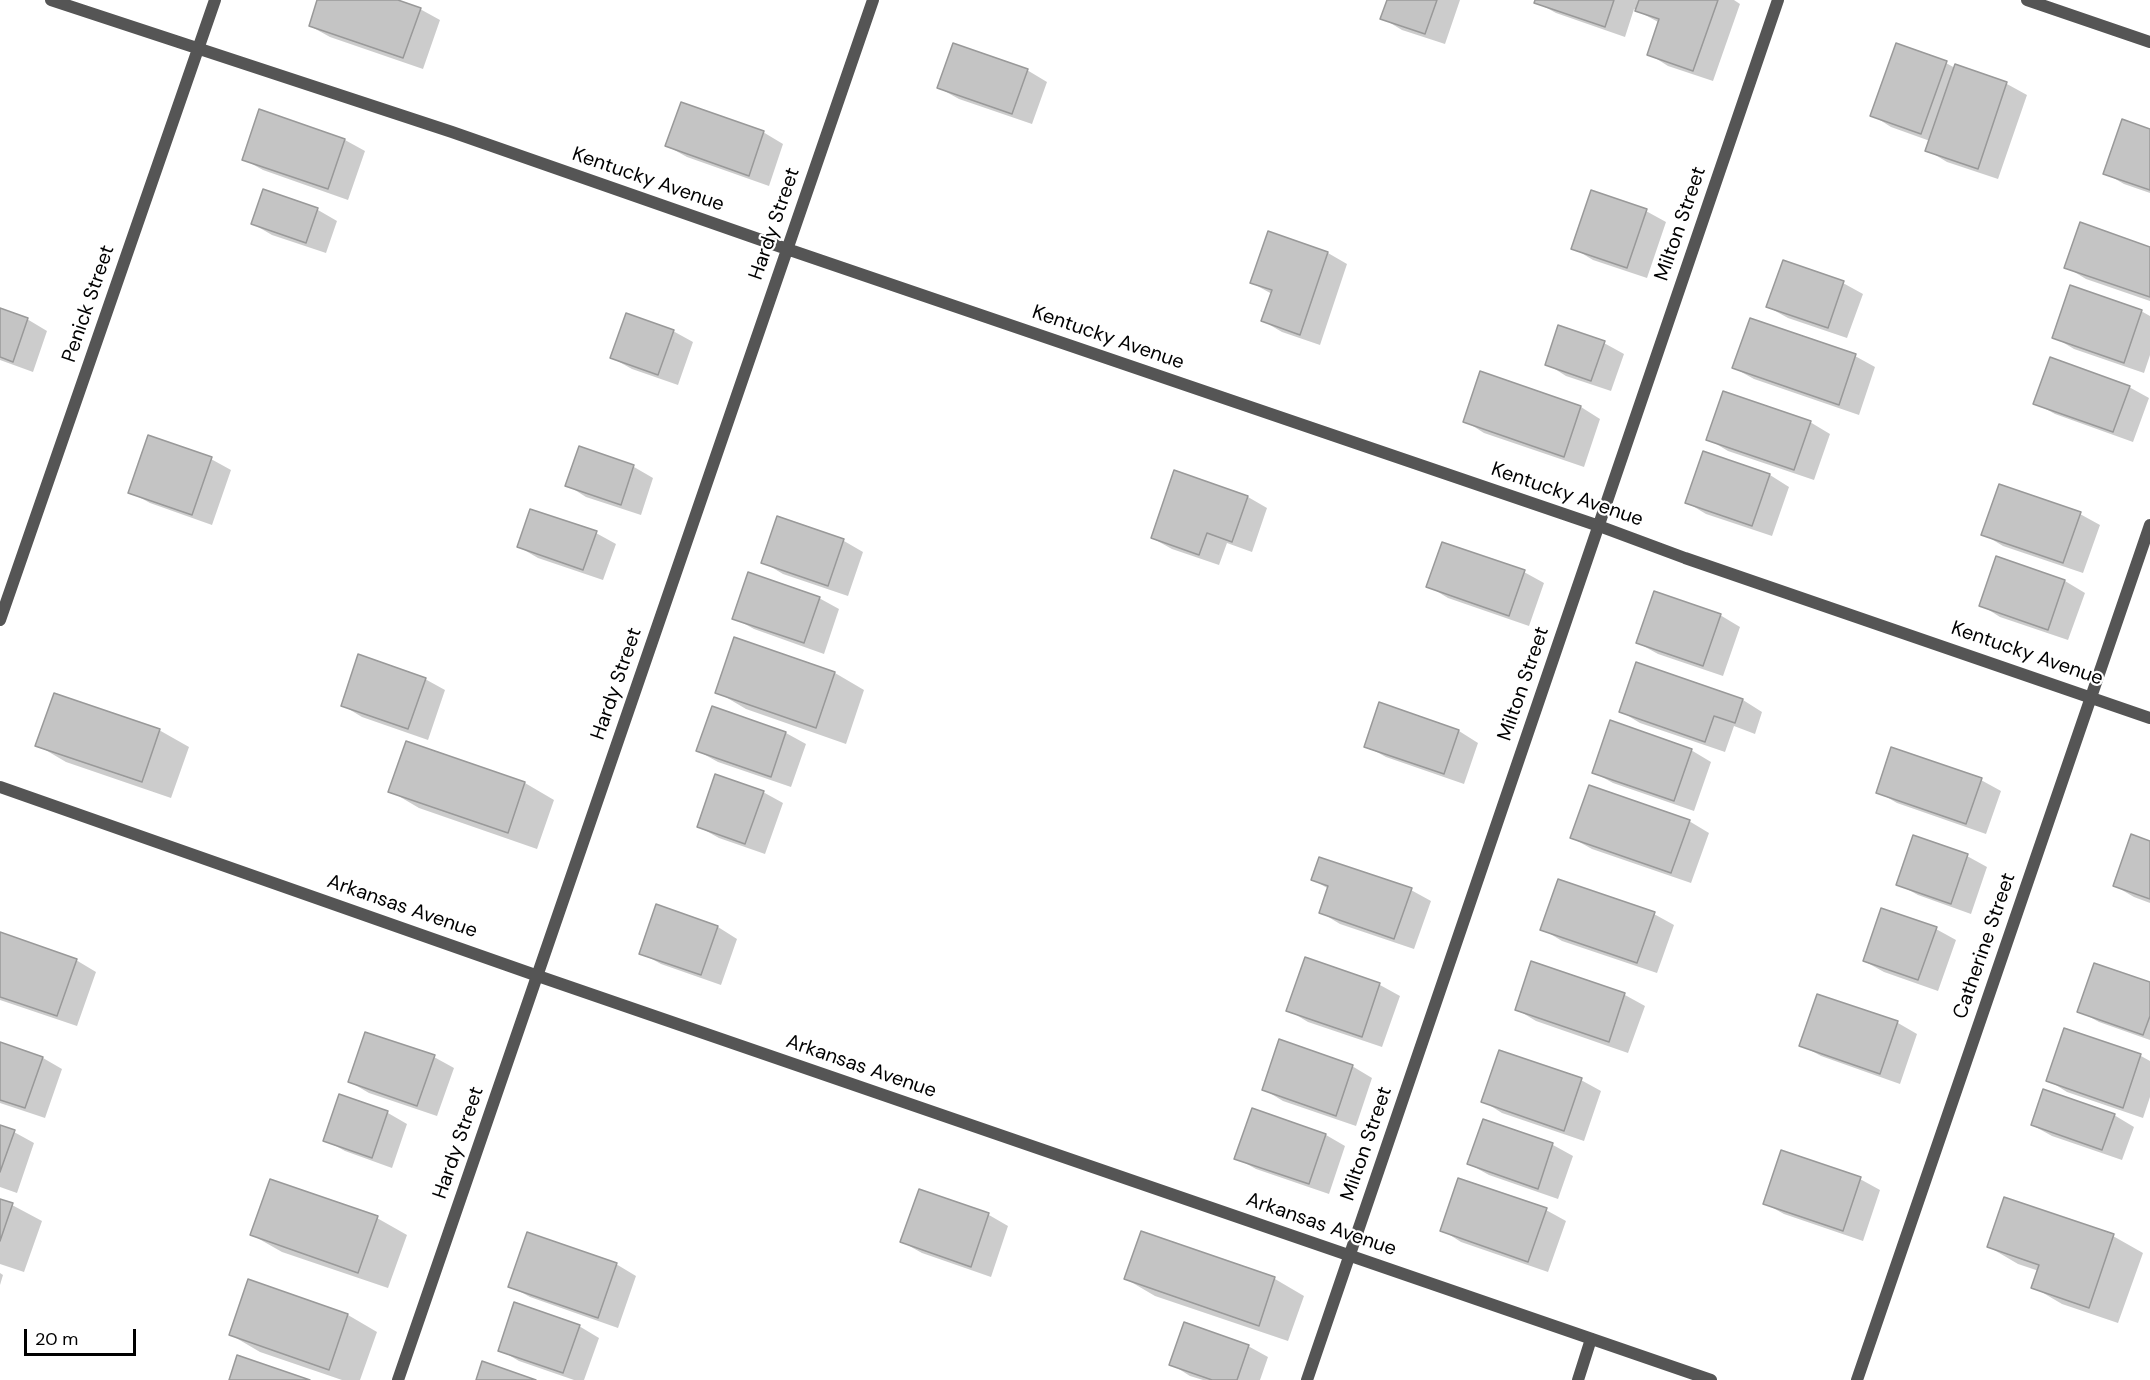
<!DOCTYPE html>
<style>
body{margin:0}
#map{position:relative;width:2150px;height:1380px;overflow:hidden;background:#fff;font-family:"DM Sans",sans-serif}
canvas{display:block}
.scale{position:absolute;left:24px;top:1329px;width:112px;height:27px;box-sizing:border-box;border:3px solid #000;border-top:0;padding-left:8px;font-size:18px;line-height:21px;white-space:nowrap;color:#000;-webkit-text-stroke:4px #fff;paint-order:stroke}
</style>
<div id="map">
<canvas width="2150" height="1380"></canvas>
<div class="scale">20 m</div>
</div>
<script>
const context = document.querySelector('canvas').getContext('2d');
context.lineJoin = 'round';
function fill(path, color) { context.fillStyle = color; context.fill(path, 'evenodd'); }
function trace(path, color, width, dash) { context.strokeStyle = color; context.lineWidth = width; context.lineCap = dash ? 'butt' : 'round'; context.setLineDash(dash || []); context.stroke(path); }
function drawText(font, color, halo, rows, align = 'center') {
  context.font = font + ' "DM Sans",sans-serif'; context.lineWidth = 4.5; context.setLineDash([]); context.textBaseline = 'middle'; context.strokeStyle = halo; context.fillStyle = color; for (const [text, x, y, turn = 0] of rows) {
    context.save(); context.translate(x, y); context.rotate((+turn || 0) * Math.PI / 180); context.textAlign = isNaN(turn) ? turn : align; if (halo) context.strokeText(text, 0, 0); context.fillText(text, 0, 0); context.restore();
  }
}
const shadow = new Path2D(`
 M319,0H394L420,9L440,20L423,69L330,37L310,26Z
 M1388,0H1460L1445,44L1402,30L1382,18Z
 M1537,0H1734L1740,4L1713,81L1668,66L1649,54L1660,23L1634,9L1625,37L1556,13L1536,2Z
 M1946,63L1955,68L1956,66L2007,84L2027,95L1998,179L1947,162L1927,150L1930,141L1891,127L1872,115Z
 M1027,70L1047,82L1032,124L959,99L939,88Z
 M260,111L345,140L365,151L348,200L263,170L243,159Z
 M2150,130V193L2124,184L2105,173Z
 M763,132L783,144L769,186L687,157L667,146Z
 M264,191L318,210L337,221L326,253L272,235L253,224Z
 M1646,211L1666,222L1647,278L1593,260L1573,248Z
 M2150,248V301L2086,279L2066,267Z
 M1328,253L1347,264L1320,345L1282,332L1263,321L1272,294L1252,283Z
 M1843,283L1863,294L1847,338L1788,318L1768,307Z
 M0,310L27,319L47,331L33,372L0,360Z
 M2141,311L2150,316V355L2144,373L2074,349L2054,337Z
 M673,331L693,342L678,385L632,369L612,358Z
 M1604,343L1624,354L1611,391L1566,376L1547,364Z
 M1855,356L1875,367L1859,415L1754,379L1734,368Z
 M1481,373L1581,407L1600,419L1584,467L1484,433L1465,421Z
 M2129,387L2149,398L2133,442L2055,414L2035,403Z
 M1810,422L1830,434L1814,480L1728,451L1708,439Z
 M149,437L211,459L231,470L212,525L150,503L130,492Z
 M580,448L634,467L653,478L641,515L586,497L567,485Z
 M1770,475L1789,487L1772,536L1706,514L1686,502Z
 M1248,497L1267,508L1252,552L1227,543L1219,565L1172,549L1152,538Z
 M2080,514L2100,525L2083,573L2003,546L1983,534Z
 M778,518L844,541L863,552L848,596L783,574L763,562Z
 M596,533L616,544L603,580L538,558L519,547Z
 M1997,558L2065,581L2085,593L2068,640L2000,617L1981,605Z
 M1524,572L1544,583L1529,626L1448,598L1428,586Z
 M819,598L839,609L824,654L754,629L734,618Z
 M1720,615L1740,627L1723,676L1658,654L1638,643Z
 M735,639L835,673L864,690L846,744L746,709L717,692Z
 M1637,664L1743,700L1762,712L1755,734L1734,726L1725,752L1640,723L1620,711Z
 M425,679L445,690L428,740L362,717L342,705Z
 M1380,704L1459,731L1478,743L1464,784L1386,757L1366,746Z
 M713,708L786,733L806,744L791,787L718,762L698,751Z
 M159,730L189,747L171,798L66,762L37,745Z
 M406,743L525,783L554,800L537,849L419,808L390,791Z
 M1691,750L1711,762L1694,811L1613,783L1593,772Z
 M1981,780L2001,791L1986,834L1897,803L1878,792Z
 M763,792L783,803L765,854L719,838L699,827Z
 M1689,821L1709,833L1691,883L1592,849L1572,838Z
 M2150,842V903L2134,897L2115,886Z
 M1967,856L1987,867L1971,914L1918,895L1898,884Z
 M1313,880L1411,890L1431,901L1414,949L1340,924L1320,912L1329,889Z
 M657,906L718,927L737,939L721,985L661,964L641,953Z
 M1654,914L1674,925L1657,973L1562,941L1542,929Z
 M1936,929L1956,940L1938,991L1884,972L1864,961Z
 M0,934L76,960L96,972L77,1026L0,1000Z
 M1306,959L1380,985L1400,996L1382,1047L1308,1022L1288,1010Z
 M1532,963L1625,995L1645,1006L1628,1053L1536,1021L1516,1009Z
 M2150,984V1040L2099,1022L2079,1011Z
 M1818,995L1898,1023L1917,1034L1900,1084L1821,1056L1801,1045Z
 M2065,1030L2141,1056L2150,1061V1097L2143,1118L2067,1092L2048,1080Z
 M0,1043L43,1058L62,1069L45,1118L0,1103Z
 M434,1057L454,1068L437,1116L369,1093L350,1082Z
 M1352,1066L1372,1078L1356,1126L1283,1101L1263,1089Z
 M1581,1080L1601,1091L1584,1141L1502,1113L1483,1101Z
 M340,1096L388,1113L407,1124L392,1168L345,1151L325,1140Z
 M2114,1115L2134,1127L2122,1160L2052,1136L2032,1125Z
 M1484,1121L1553,1145L1573,1156L1558,1199L1489,1175L1469,1164Z
 M0,1127L14,1132L34,1143L17,1193L0,1187Z
 M1326,1135L1345,1146L1329,1194L1256,1169L1236,1158Z
 M1860,1179L1880,1190L1863,1241L1784,1214L1764,1203Z
 M920,1191L989,1215L1008,1226L991,1277L922,1253L902,1242Z
 M2005,1198L2113,1236L2143,1253L2118,1323L2062,1304L2033,1287L2039,1271L2018,1264L1989,1247Z
 M0,1200L12,1205L42,1221L24,1272L0,1264Z
 M1546,1210L1566,1221L1548,1272L1461,1242L1442,1230Z
 M377,1218L407,1235L388,1288L282,1252L252,1235Z
 M1142,1233L1275,1279L1304,1296L1288,1341L1155,1296L1126,1279Z
 M616,1264L636,1276L618,1328L530,1297L510,1286Z
 M0,1273L3,1275L0,1285Z
 M348,1315L377,1332L360,1380H342L260,1352L231,1335Z
 M579,1326L599,1338L584,1380H574L519,1361L500,1350Z
 M1248,1346L1268,1357L1260,1380H1203L1190,1376L1171,1364Z`);
const building = new Path2D(`
 M317,0H398L421,8L403,58L309,26Z
 M1387,0H1437L1425,34L1380,19Z
 M1535,0H1614L1605,27L1534,3Z
 M1639,0H1718L1693,71L1647,55L1659,19L1635,11Z
 M953,43L1028,69L1012,114L937,88Z
 M1896,43L1947,61L1921,134L1870,116Z
 M1955,64L2007,82L1978,169L1925,151Z
 M681,102L764,131L749,176L665,146Z
 M259,109L345,139L328,189L242,160Z
 M2122,119L2150,129V190L2103,174Z
 M263,189L318,208L306,243L251,224Z
 M1591,190L1647,209L1627,268L1571,249Z
 M2080,222L2150,247V297L2064,268Z
 M1268,231L1328,252L1300,335L1261,321L1272,290L1250,283Z
 M1783,260L1844,281L1828,328L1766,307Z
 M2070,285L2142,310L2124,363L2052,338Z
 M0,308L28,318L13,362L0,357Z
 M626,313L674,330L658,375L610,358Z
 M1750,318L1856,354L1839,405L1732,368Z
 M1558,325L1605,341L1591,381L1545,365Z
 M2050,357L2130,386L2113,432L2033,404Z
 M1480,371L1581,406L1564,457L1463,422Z
 M1723,391L1811,421L1794,470L1706,440Z
 M148,435L212,457L192,515L128,493Z
 M579,446L634,465L621,505L565,486Z
 M1703,451L1770,474L1752,526L1685,503Z
 M1174,470L1248,496L1232,542L1207,533L1199,555L1151,538Z
 M1999,484L2081,512L2063,563L1981,535Z
 M530,509L597,531L583,570L517,547Z
 M777,516L844,539L828,586L761,563Z
 M1442,542L1525,570L1509,616L1426,587Z
 M1996,556L2065,580L2048,630L1979,606Z
 M748,572L820,597L804,643L732,619Z
 M1654,591L1721,614L1703,666L1636,643Z
 M734,637L835,672L816,728L715,693Z
 M358,654L426,678L408,729L341,706Z
 M1636,662L1743,699L1735,723L1714,716L1705,742L1619,712Z
 M54,693L160,729L142,782L35,746Z
 M1379,702L1459,730L1444,774L1364,747Z
 M712,706L786,732L771,777L696,751Z
 M1610,720L1692,749L1674,801L1592,773Z
 M406,741L525,782L508,833L388,792Z
 M1891,747L1982,778L1966,824L1876,793Z
 M715,774L764,791L745,844L697,827Z
 M1589,785L1690,820L1671,873L1570,838Z
 M2131,834L2150,841V899L2113,886Z
 M1913,835L1968,854L1951,904L1896,885Z
 M1319,857L1412,888L1394,939L1319,913L1328,886L1311,880Z
 M1558,879L1655,912L1637,963L1540,930Z
 M656,904L718,926L701,975L639,954Z
 M1881,908L1937,927L1918,980L1863,961Z
 M0,932L77,959L57,1016L0,997Z
 M1305,957L1380,983L1362,1037L1286,1011Z
 M1531,961L1625,993L1609,1042L1515,1010Z
 M2094,963L2150,982V1016L2143,1035L2077,1012Z
 M1817,994L1898,1021L1880,1074L1799,1046Z
 M2064,1028L2141,1054L2123,1108L2046,1081Z
 M365,1032L435,1055L417,1106L348,1082Z
 M1279,1039L1353,1065L1336,1116L1262,1090Z
 M0,1042L43,1057L25,1108L0,1100Z
 M1499,1050L1582,1078L1564,1131L1481,1102Z
 M2043,1089L2115,1114L2102,1150L2031,1125Z
 M339,1094L388,1111L372,1158L323,1141Z
 M1252,1108L1326,1134L1309,1184L1234,1159Z
 M1483,1119L1553,1143L1538,1189L1467,1164Z
 M0,1125L15,1130L0,1172Z
 M1781,1150L1861,1177L1843,1231L1763,1204Z
 M1458,1178L1547,1208L1528,1262L1440,1231Z
 M270,1179L378,1216L358,1273L250,1235Z
 M919,1189L989,1213L971,1267L900,1242Z
 M2004,1197L2114,1234L2089,1308L2031,1288L2039,1265L1987,1247Z
 M0,1199L13,1203L0,1241Z
 M1141,1231L1275,1277L1259,1326L1124,1279Z
 M527,1232L617,1263L598,1318L508,1287Z
 M248,1279L348,1314L329,1370L229,1335Z
 M514,1302L580,1325L563,1373L498,1351Z
 M1184,1322L1249,1345L1237,1380H1212L1169,1365Z
 M237,1355L310,1380H229Z
 M482,1361L536,1380H476Z`);
const lane = new Path2D(`
 M1578,1380L1591,1339`);
const street = new Path2D(`
 M51,0L452,132L787,249L1599,526L1685,558L2150,718
 M2027,0L2150,42
 M0,620L215,0
 M0,787L538,976L1711,1380
 M398,1380L873,0
 M1307,1380L1778,0
 M1857,1380L2150,525`);
const streetNames = [
 ["Kentucky Avenue",648,180,19],
 ["Hardy Street",775,224,-71],
 ["Milton Street",1681,224,-71],
 ["Penick Street",89,304,-71],
 ["Kentucky Avenue",1108,338,19],
 ["Kentucky Avenue",1567,495,19],
 ["Kentucky Avenue",2027,654,19],
 ["Hardy Street",617,684,-71],
 ["Milton Street",1524,684,-71],
 ["Arkansas Avenue",402,907,19],
 ["Catherine Street",1985,946,-71],
 ["Arkansas Avenue",861,1067,19],
 ["Hardy Street",459,1143,-71],
 ["Milton Street",1367,1144,-71],
 ["Arkansas Avenue",1321,1225,19]
];
fill(shadow, '#0003');
fill(building, '#c4c4c4');
trace(building, '#999', 1.5);
trace(lane, '#555', 12);
trace(street, '#555', 12);
drawText('20px', '#000', '#fff', streetNames);
</script>
